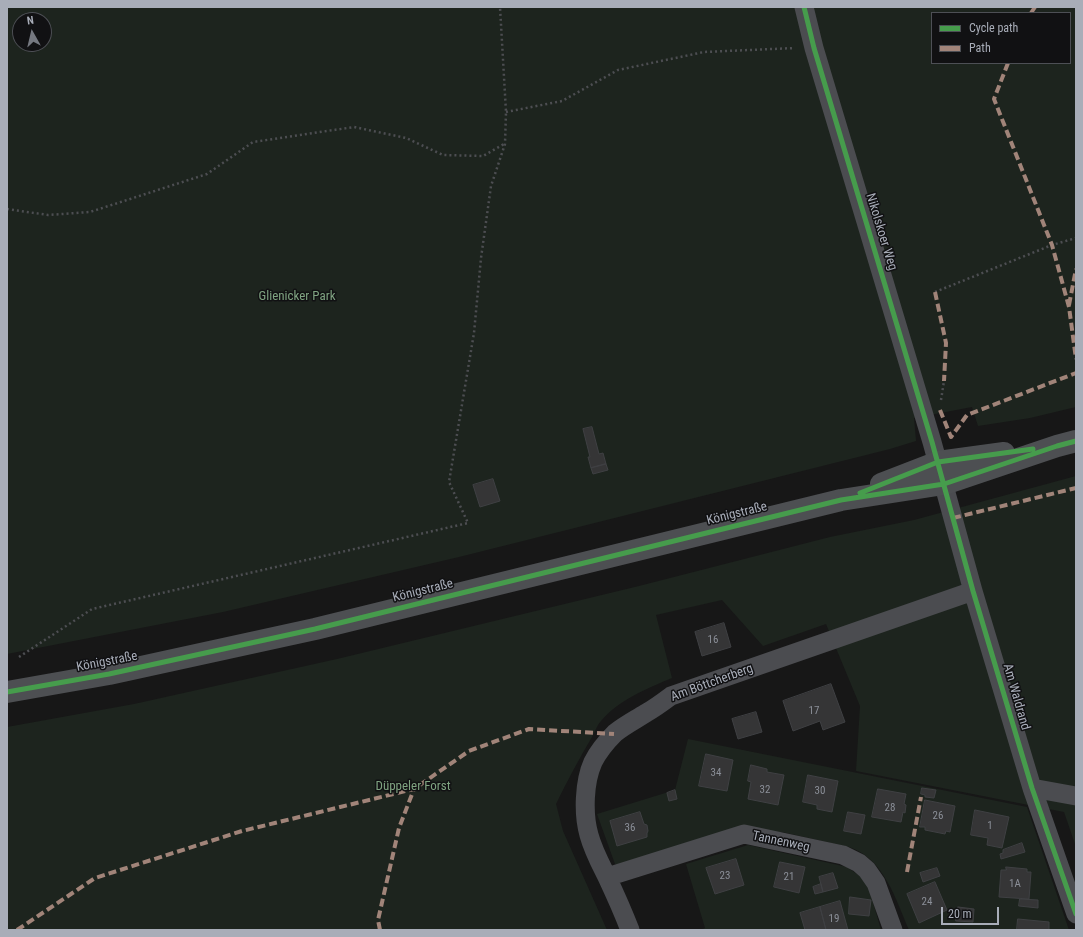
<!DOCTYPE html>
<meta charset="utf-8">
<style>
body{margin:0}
#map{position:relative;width:1083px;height:937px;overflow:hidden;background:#171717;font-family:"Roboto Condensed",sans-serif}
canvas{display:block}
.frame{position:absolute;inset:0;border:8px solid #a8adb8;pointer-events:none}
.legend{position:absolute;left:931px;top:12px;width:140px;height:52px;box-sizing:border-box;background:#111113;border:1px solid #4d4f55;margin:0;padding:5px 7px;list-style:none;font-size:12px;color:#a8adb8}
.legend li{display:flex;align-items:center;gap:8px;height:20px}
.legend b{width:20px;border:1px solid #4d4f55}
.north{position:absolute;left:12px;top:12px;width:40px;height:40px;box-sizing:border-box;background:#111113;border:1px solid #4d4f55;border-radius:50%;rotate:352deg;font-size:11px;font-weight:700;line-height:16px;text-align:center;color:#a8adb8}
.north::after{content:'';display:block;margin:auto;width:14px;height:18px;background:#757880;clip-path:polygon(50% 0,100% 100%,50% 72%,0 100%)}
.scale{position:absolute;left:941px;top:907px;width:58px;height:18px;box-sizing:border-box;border:2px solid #a8adb8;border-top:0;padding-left:5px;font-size:12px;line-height:14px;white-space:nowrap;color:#a8adb8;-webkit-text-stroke:3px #111113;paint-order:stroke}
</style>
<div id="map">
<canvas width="1083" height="937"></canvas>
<div class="frame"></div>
<ul class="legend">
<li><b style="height:5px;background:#469c4c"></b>Cycle path</li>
<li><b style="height:5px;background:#a18479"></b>Path</li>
</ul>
<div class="north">N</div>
<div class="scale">20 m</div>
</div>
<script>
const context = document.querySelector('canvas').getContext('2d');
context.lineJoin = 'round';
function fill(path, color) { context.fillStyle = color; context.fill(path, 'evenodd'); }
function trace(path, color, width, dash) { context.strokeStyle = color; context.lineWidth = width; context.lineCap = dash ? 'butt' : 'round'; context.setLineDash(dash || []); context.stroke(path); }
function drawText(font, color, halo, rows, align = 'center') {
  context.font = font + ' "Roboto Condensed",sans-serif'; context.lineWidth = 3; context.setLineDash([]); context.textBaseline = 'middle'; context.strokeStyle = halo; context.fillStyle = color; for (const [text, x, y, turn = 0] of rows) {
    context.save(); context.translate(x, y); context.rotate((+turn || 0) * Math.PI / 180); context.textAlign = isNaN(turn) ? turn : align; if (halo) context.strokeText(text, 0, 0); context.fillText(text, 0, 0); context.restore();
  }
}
const green = new Path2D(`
 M7,7H1076V407L1030,418L978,426L972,407L914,418L916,441L890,449L459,557L223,612L7,654ZM932,13H1070V63H932ZM20,20H44V44H20Z
 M1076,476V847L1064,812L856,771L860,706L826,624L763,646L722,600L656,615L672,678C646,689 620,699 601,721C597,725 595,732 592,737C579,759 567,781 556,804L563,831L607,930H7V727L134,704L337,659L639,586L830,537L914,520Z
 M688,739L1027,807L1069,930H909C896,900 884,858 849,847L782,832L618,865L615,864L597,814L675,790Z
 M748,845L847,867L867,881L881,930H701L705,928L686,864Z`);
const building = new Path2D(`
 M592,427L599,454L603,453L606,464L591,468L588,457H590L583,429Z
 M606,464L608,470L593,474L591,468Z
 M493,479L500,501L480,507L473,485Z
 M724,623L731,647L702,656L695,632Z
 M831,684L845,722L823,730L820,721L793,731L783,701Z
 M756,712L762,732L738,739L732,719Z
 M706,754L733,760L727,791L699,786Z
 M751,765L767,769V772L784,775L778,805L748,799L751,782L748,781Z
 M808,775L838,781L832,812L817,809V805L803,802Z
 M922,788L936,790L934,798L925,797V795L921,794Z
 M878,789L906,794L904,804L906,805L905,813L903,812L901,822L872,817Z
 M675,790L677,799L669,801L667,793Z
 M925,800L955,806L950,832L946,831L945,834L925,830V827H920Z
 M975,810L1009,817L1002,848L987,845L988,838L971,835Z
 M640,812L644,824L647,825L648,831L647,833V837L617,846L610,821Z
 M848,812L865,815L861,834L844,831Z
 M1022,843L1025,852L1001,859L1000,854L1003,853V850Z
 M736,859L744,885L715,894L706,868Z
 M780,862L805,867L799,893L774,887Z
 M1006,867L1027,869V872H1031L1029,899L999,897L1001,870H1006Z
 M937,868L940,876L923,882L920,873Z
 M833,873L838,888L823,892L819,877Z
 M935,882L947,910L919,923L907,894Z
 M821,884L823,892L815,894L813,887Z
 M850,897L871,900L869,916L849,914Z
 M1020,899L1038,900V908L1019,906Z
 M840,901L848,930H826L820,907Z
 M820,907L826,930H805L800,913Z
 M958,907L974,909L973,922L956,921Z
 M1018,919L1049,922V930H1017Z`);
const path = new Path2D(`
 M506,112L562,101L618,70L704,52L795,48
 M7,209L48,215L90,212L207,174L253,142L354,127L406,138L443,155L483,156L504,144
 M935,292L1052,245L1076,238
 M941,400L944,381
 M19,657L92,609L468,523L449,482L474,333L481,258L491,186L505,144L506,112L500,7`);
const minor = new Path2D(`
 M804,7L814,48L932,442L973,591L1032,788L1076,914
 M1032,788L1076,796
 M607,877L744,834L843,855L859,863L867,870L876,883L893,930
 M630,930C623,912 615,894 607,877C600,863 593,850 589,835C583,814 584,782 593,762C598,752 607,741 615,733C625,725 635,720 646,713C655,708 663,702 671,696L973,591`);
const major = new Path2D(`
 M881,484L938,462L1004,453
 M7,692L109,674L315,629L841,500L944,484L1057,446L1076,441`);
const quiet = new Path2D(`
 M1031,13L1035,7
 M1008,63L994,99L1052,245L1069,307L1076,359
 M935,292L946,343L944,381
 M1069,305L1076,269
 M940,410L951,437L967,415L1076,373
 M953,518L1076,488
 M907,872L921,797
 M17,930L95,878L242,831L414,789L469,751L529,729L614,734
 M380,930L378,920L399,828L414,789`);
const cycleway = new Path2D(`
 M804,7L814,48L932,442L973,591L1032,788L1076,914
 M860,493L938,462L1033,449
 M7,692L109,674L315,629L841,500L944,484L1057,446L1076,441`);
const numberNames = [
 ["16",713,640],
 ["17",814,711],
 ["34",716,773],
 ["32",765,790],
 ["30",820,791],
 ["28",890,808],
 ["26",938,816],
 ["1",990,826],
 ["36",630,828],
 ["23",725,876],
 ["21",789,877],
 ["1A",1015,884],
 ["24",927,902],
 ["19",834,919]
];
const streetNames = [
 ["Nikolskoer Weg",881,232,73],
 ["Königstraße",737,514,-14],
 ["Königstraße",423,591,-14],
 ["Königstraße",107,662,-11],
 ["Am Böttcherberg",712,683,-20],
 ["Am Waldrand",1016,697,74],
 ["Tannenweg",781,842,12]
];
const parkNames = [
 ["Glienicker Park",297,297],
 ["Düppeler Forst",413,787]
];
fill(green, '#1d241e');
fill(building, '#353536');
trace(building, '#3f4043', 1);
trace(path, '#4d4e52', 2.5, [2, 3]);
trace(minor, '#4b4c50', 19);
trace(major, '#4d4f52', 22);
trace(quiet, '#a18479', 4, [8, 4]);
trace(cycleway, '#469c4c', 5);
drawText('11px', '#8b8f98', null, numberNames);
drawText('13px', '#a8adb8', '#111113', streetNames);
drawText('13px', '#7fa381', '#111113', parkNames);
</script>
